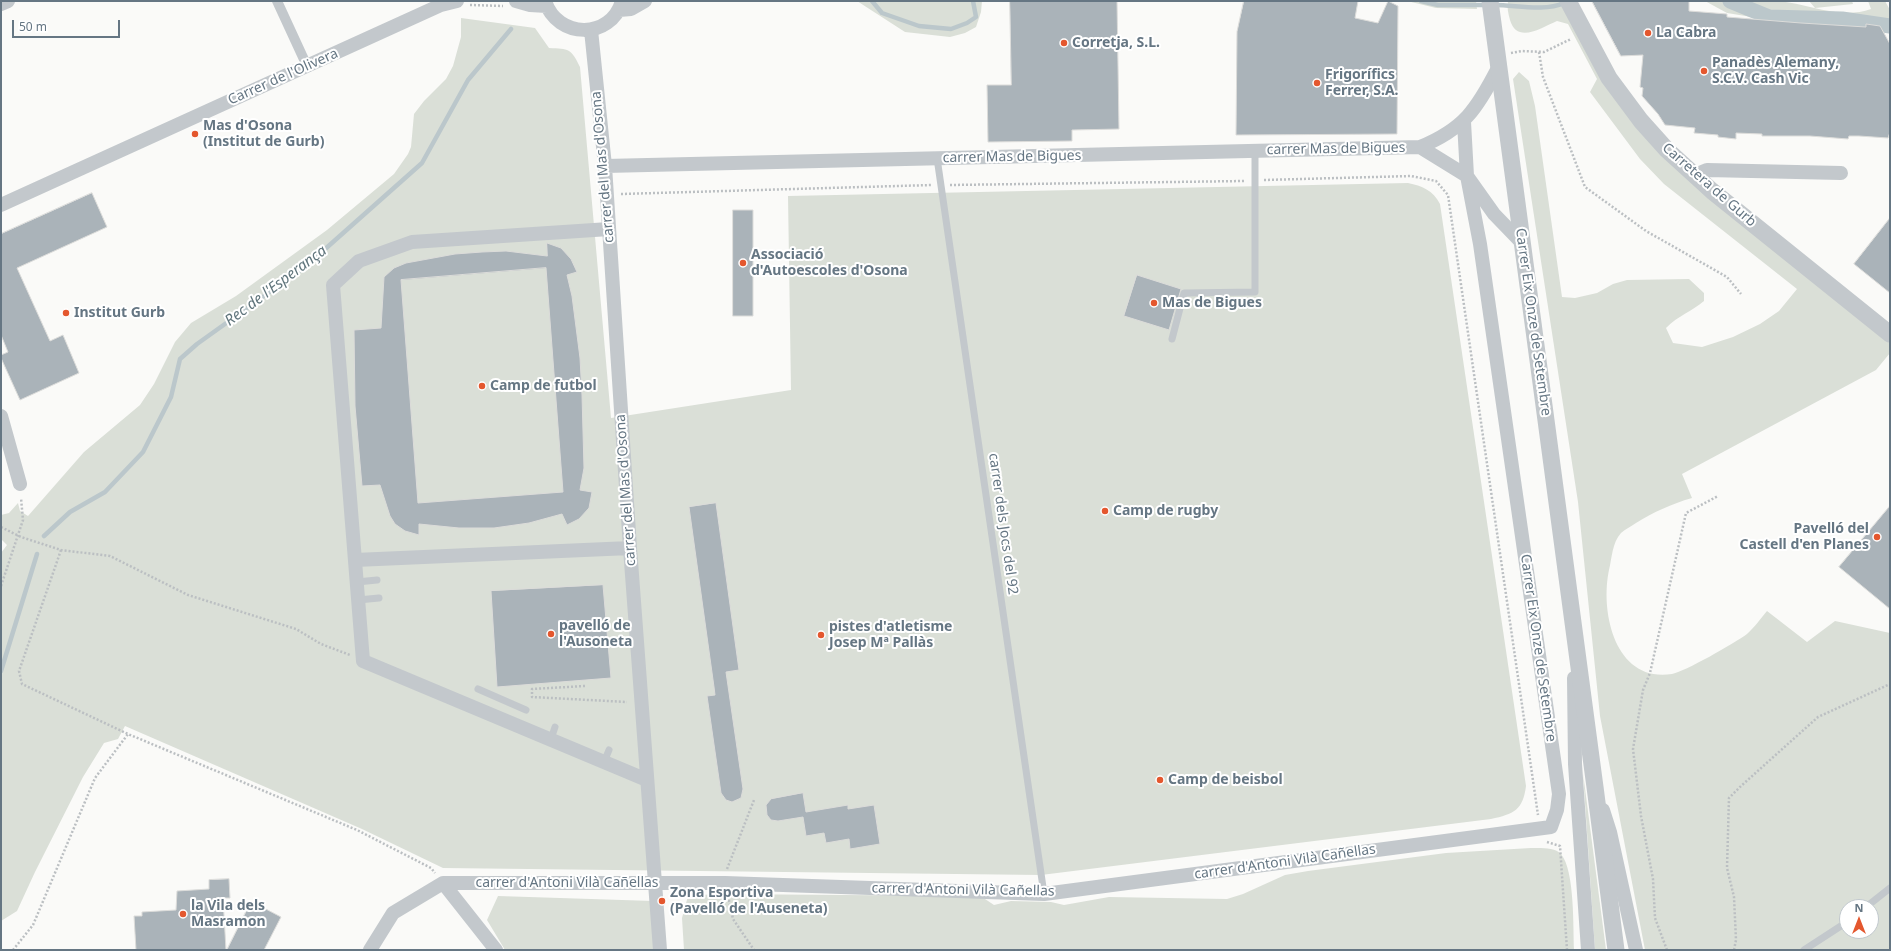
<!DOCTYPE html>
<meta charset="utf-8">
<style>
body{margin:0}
#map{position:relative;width:1891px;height:951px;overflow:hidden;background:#fafaf8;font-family:"Noto Sans",sans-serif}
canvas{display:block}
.frame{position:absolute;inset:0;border:2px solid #657683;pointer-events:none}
.north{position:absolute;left:1839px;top:899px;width:40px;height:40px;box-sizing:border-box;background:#fff;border:1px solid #c1c8cd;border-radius:50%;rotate:0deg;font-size:11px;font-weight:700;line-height:16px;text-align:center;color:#657683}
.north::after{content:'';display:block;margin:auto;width:14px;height:18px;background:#e4572e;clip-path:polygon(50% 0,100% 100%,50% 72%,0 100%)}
.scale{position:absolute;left:12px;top:20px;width:108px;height:18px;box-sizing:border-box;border:2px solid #657683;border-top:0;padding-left:5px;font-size:12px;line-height:14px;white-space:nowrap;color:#657683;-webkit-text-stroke:3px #fff;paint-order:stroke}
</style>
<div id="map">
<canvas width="1891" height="951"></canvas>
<div class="frame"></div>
<div class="north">N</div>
<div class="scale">50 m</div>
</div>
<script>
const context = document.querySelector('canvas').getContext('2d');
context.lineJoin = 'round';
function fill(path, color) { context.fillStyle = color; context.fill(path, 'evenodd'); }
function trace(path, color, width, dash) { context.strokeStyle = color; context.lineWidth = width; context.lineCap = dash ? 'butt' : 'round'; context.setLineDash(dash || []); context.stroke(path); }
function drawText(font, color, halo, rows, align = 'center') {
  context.font = font + ' "Noto Sans",sans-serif'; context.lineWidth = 4; context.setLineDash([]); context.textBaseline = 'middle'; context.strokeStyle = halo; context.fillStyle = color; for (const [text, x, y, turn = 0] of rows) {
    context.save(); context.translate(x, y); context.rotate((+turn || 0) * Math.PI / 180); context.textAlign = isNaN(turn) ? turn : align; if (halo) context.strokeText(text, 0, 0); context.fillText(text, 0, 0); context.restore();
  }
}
const green = new Path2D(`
 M857,1H982L981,12L976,27L965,33L950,37L905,32Z
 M1407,1H1476L1477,9L1436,8Z
 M1508,1H1574L1614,77L1644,119L1740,209L1890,331V353L1876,370L1682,474L1692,498C1671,504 1654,512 1636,523C1632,526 1625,529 1621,533C1612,543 1612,558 1609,570C1600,612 1615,683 1672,674C1684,672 1735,643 1747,634C1754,628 1761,618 1767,611L1807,642L1835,621L1890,633V950H1645L1600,716L1578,502L1513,79L1519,72L1529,81L1535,106L1562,297L1575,298L1597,293L1613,284L1627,280L1689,279L1704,293V301C1691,312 1679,315 1666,328L1673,343L1702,347L1733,337L1760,324L1779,311L1797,289L1664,184L1640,159L1590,92L1597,79L1568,24L1557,21C1541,28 1517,44 1510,20C1508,13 1507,8 1508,1ZM1847,907H1871V931H1847Z
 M1705,1C1729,1 1755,0 1779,1C1809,4 1841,20 1871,9L1868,1H1885L1890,10V27L1862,23L1770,20L1727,13Z
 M1809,1H1852L1853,4L1815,8Z
 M461,18L535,28L549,48C569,49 571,48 580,67L611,418L791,390L788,196L1408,183C1422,186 1433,190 1440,204L1526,786C1523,810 1514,814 1491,819L1041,875L443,868L362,829L125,726L118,739L104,743L83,777L35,872L17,911L1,921V553L7,545L1,539V515L9,513L18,503L20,511L28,516L84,452L140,405L154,384L175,342L191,323L236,296L327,230L394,174L408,154L411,147L414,114L424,101L446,79L453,66L461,37Z
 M1583,773L1606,950H1595Z
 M1531,848C1540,848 1555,847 1561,854C1575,871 1573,928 1574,950H684L682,918L688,896L716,894L972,896L985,899L994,905L1011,901L1051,902L1064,905L1109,897L1227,899L1243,894L1285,875L1308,871L1446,853Z
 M498,896L653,901L656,950H505L487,920Z`);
const stream = new Path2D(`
 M872,1L882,13L919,26L951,29L967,23L976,17L973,1
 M1421,1L1438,5H1487
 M1495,5C1516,5 1544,12 1564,3
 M44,536L70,512L105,492L143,452L171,397L180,359L197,344L306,266L422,163L468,80L511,29
 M1,671L37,554`);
const canal = new Path2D(`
 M1730,1L1769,17L1842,19L1890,26`);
const building = new Path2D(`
 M1010,1H1117L1119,129L1072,130V141L988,142L987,85H1011Z
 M1244,1H1358L1355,18L1378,23L1388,1L1398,6L1397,134L1236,135L1237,32Z
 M1592,1H1689V11L1727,14V17L1801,23L1866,27V24L1880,26L1890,44V132L1888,138L1859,136H1849L1848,139L1810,136H1762V134L1736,133V139L1718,137V135L1694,133L1695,128L1665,125L1658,114L1642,96L1643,88L1640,87L1643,55L1621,56Z
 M92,193L107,227L17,268L50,341L63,335L79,373L20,400L1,358V355L8,352L1,335V234Z
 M733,210H753V316H733Z
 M1890,218V293L1854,264Z
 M547,243L561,248L571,259L577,272L567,275L572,296L580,358L582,395L584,468L580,490L592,492L589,508L579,519L567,525L562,514L529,523L494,528H459L419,524V535L405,531L395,524L390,516L380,485L362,486L355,406L354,330L381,328L384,277L394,268L406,263L455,254L482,252L506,251L547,256ZM546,268L563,492L418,503L401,280Z
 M1137,275L1181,289L1169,330L1124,316Z
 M716,503L739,670L726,672L743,789L741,798L732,802L726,800L721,793L707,696L715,695L714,687L689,507Z
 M1890,506V609L1839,567Z
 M603,585L611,678L497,687L491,591Z
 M803,793L806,812L848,805V809L874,805L880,844L850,849L849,839L826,843L824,833L806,836L803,817L778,821L771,820L767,815L766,805L771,799Z
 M229,879L230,898H223L226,950H136L134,916H142V912L176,910L177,891L209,889V880Z
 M249,906L260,912L262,907L281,917L264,950H227Z`);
const path = new Path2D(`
 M470,5L503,6
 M1539,52L1543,77L1585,187L1646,231L1727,277L1741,294
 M1511,53L1522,51L1544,52L1571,39
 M1264,180L1411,176L1436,181L1448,195L1538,815
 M950,185L1245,181
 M621,194L932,185
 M1,527L21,537L61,550L110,556L188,595L296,629L321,644L350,655
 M61,550L19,671L22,684L128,734L357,830L431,868L435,873
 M1,586L23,520L21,498
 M585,686L532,689V697L627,702
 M1547,842L1560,846L1567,950
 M727,869L754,800
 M728,896L733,919L754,950
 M13,950L33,925L95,778L128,734
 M1667,950L1655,918L1653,879L1641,816L1633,749L1643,690L1650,673L1686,513L1718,496
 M1734,950L1736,940L1734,897L1727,868L1729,798L1741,786L1818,717L1890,684`);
const service = new Path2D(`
 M937,158L1044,894
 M1172,339L1184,293L1255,292V151
 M357,582L377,580
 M358,600L379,598
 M478,689L526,710
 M551,739L555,727
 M604,762L609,750
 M1866,907L1890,888
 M1804,950L1847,922`);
const pedestrian = new Path2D(`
 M277,1L307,66`);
const minor = new Path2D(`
 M516,1L530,5L547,6
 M545,1C557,39 611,40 622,1
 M1,4L8,1
 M619,10L631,9L645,1
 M591,30L605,166L630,548L660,950
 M1420,147L1467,176L1494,214L1522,243
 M605,166L1420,147C1464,129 1477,109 1498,68
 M1695,175L1707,170L1841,173
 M1,205L441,5L457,1
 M609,229L412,242L359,261L333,285L363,661L647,780
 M1,416L20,484
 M355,560L630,548
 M1574,678L1575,764L1588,950
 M1603,810L1610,832L1636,950
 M443,883H725L1044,894L1551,827L1557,810L1559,794L1480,244L1467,176L1464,122
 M443,883L496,950
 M370,950L393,913L443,883`);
const tertiary = new Path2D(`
 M1490,1L1595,787L1616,950
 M1568,1L1609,78L1641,121L1667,150L1712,191L1890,334`);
const markers = [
 [1648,33,4,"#e4572e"],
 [1064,43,4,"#e4572e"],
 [1704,71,4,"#e4572e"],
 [1317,83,4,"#e4572e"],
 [195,134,4,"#e4572e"],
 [743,263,4,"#e4572e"],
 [1154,303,4,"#e4572e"],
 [66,313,4,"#e4572e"],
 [482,386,4,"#e4572e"],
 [1105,511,4,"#e4572e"],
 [1877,537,4,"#e4572e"],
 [551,634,4,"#e4572e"],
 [821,635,4,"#e4572e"],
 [1160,780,4,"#e4572e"],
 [662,901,4,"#e4572e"],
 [183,914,4,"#e4572e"]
];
const poiNames = [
 ["La Cabra",1656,33],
 ["Corretja, S.L.",1072,43],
 ["Panadès Alemany,",1712,63],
 ["S.C.V. Cash Vic",1712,79],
 ["Frigorífics",1325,75],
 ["Ferrer, S.A.",1325,91],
 ["Mas d'Osona",203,126],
 ["(Institut de Gurb)",203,142],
 ["Associació",751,255],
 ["d'Autoescoles d'Osona",751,271],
 ["Mas de Bigues",1162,303],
 ["Institut Gurb",74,313],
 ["Camp de futbol",490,386],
 ["Camp de rugby",1113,511],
 ["Pavelló del",1869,529,"right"],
 ["Castell d'en Planes",1869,545,"right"],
 ["pavelló de",559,626],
 ["l'Ausoneta",559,642],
 ["pistes d'atletisme",829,627],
 ["Josep Mª Pallàs",829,643],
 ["Camp de beisbol",1168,780],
 ["Zona Esportiva",670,893],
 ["(Pavelló de l'Auseneta)",670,909],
 ["la Vila dels",191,906],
 ["Masramon",191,922]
];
const streetNames = [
 ["Carrer de l'Olivera",283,77,-24],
 ["carrer Mas de Bigues",1336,149,-1],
 ["carrer Mas de Bigues",1012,157,-1],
 ["carrer del Mas d'Osona",603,167,-95],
 ["Carretera de Gurb",1709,185,41],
 ["Carrer Eix Onze de Setembre",1533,322,82],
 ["carrer del Mas d'Osona",626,490,-94],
 ["carrer dels Jocs del 92",1003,524,82],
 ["Carrer Eix Onze de Setembre",1538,648,82],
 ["carrer d'Antoni Vilà Cañellas",1285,862,-8],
 ["carrer d'Antoni Vilà Cañellas",567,883],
 ["carrer d'Antoni Vilà Cañellas",963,890,1]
];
const waterNames = [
 ["Rec de l'Esperança",276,286,-37]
];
fill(green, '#dadfd7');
trace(stream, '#bbc7cb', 4.5);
trace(canal, '#bbc7cb', 15);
fill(building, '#aab3b9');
trace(building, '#dcdcda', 1);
trace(path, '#bbbfc2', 2.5, [2, 2]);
trace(service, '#c3c8cc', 7);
trace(pedestrian, '#c3c8cc', 10);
trace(minor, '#c3c8cc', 14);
trace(tertiary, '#c3c8cc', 17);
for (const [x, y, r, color] of markers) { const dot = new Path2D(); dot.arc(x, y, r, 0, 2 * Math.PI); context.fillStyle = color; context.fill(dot); trace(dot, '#fff', 1.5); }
drawText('bold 14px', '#657683', '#fff', poiNames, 'left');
drawText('14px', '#657683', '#fff', streetNames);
drawText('italic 15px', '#60757c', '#fff', waterNames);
</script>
